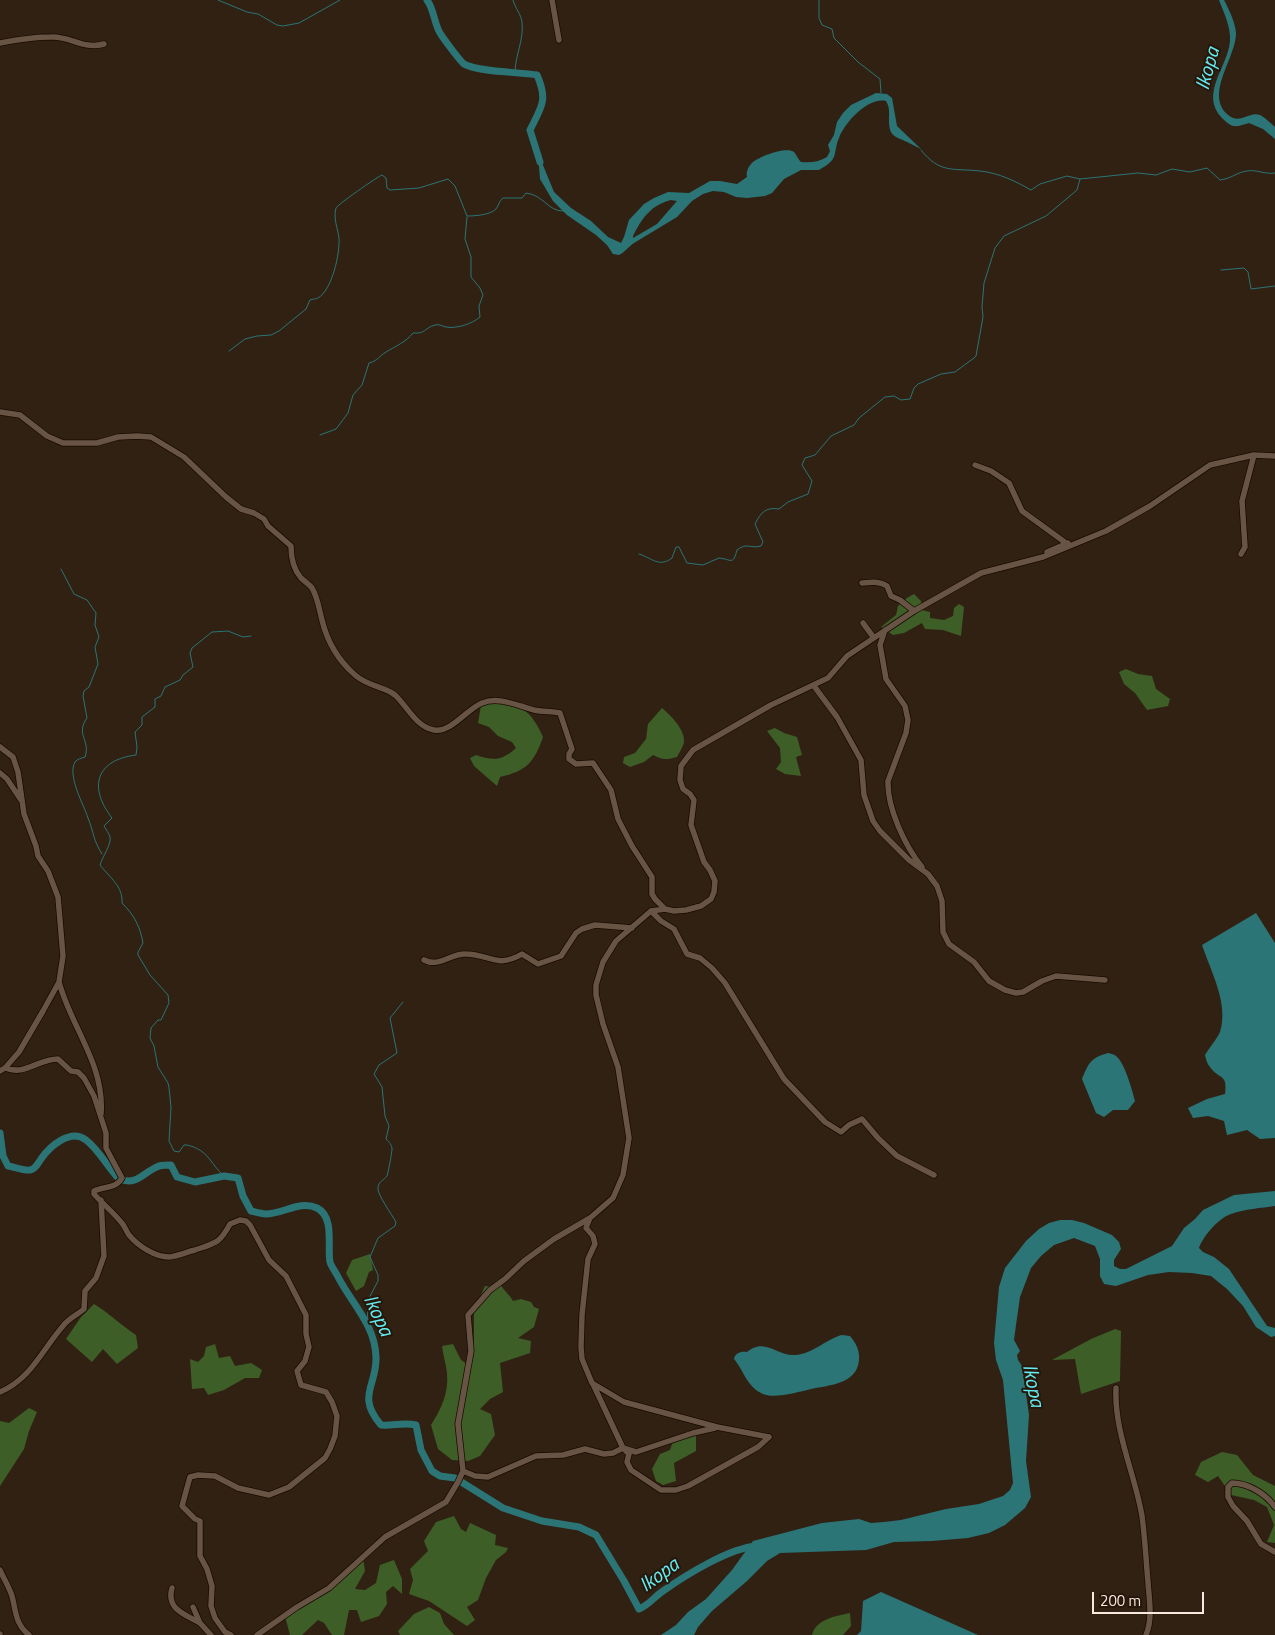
<!DOCTYPE html>
<style>
body{margin:0}
#map{position:relative;width:1275px;height:1635px;overflow:hidden;background:#312113;font-family:"Titillium Web",sans-serif}
canvas{display:block}
.scale{position:absolute;left:1092px;top:1592px;width:112px;height:22px;box-sizing:border-box;border:2px solid #f5e9e0;border-top:0;padding-left:6px;font-size:15px;line-height:18px;white-space:nowrap;color:#f5e9e0;-webkit-text-stroke:4px #27170a;paint-order:stroke}
</style>
<div id="map">
<canvas width="1275" height="1635"></canvas>
<div class="scale">200 m</div>
</div>
<script>
const context = document.querySelector('canvas').getContext('2d');
context.lineJoin = 'round';
function fill(path, color) { context.fillStyle = color; context.fill(path, 'evenodd'); }
function trace(path, color, width, dash) { context.strokeStyle = color; context.lineWidth = width; context.lineCap = dash ? 'butt' : 'round'; context.setLineDash(dash || []); context.stroke(path); }
function drawText(font, color, halo, rows, align = 'center') {
  context.font = font + ' "Titillium Web",sans-serif'; context.lineWidth = 4; context.setLineDash([]); context.textBaseline = 'middle'; context.strokeStyle = halo; context.fillStyle = color; for (const [text, x, y, turn = 0] of rows) {
    context.save(); context.translate(x, y); context.rotate((+turn || 0) * Math.PI / 180); context.textAlign = isNaN(turn) ? turn : align; if (halo) context.strokeText(text, 0, 0); context.fillText(text, 0, 0); context.restore();
  }
}
const forest = new Path2D(`
 M914,594L921,601L922,610L930,612V618L944,620L953,616L954,608L959,604L964,607L961,636L943,630L925,629L922,623L904,633L893,635L881,627L896,615L898,606L907,598Z
 M1126,669L1138,674L1152,676L1156,689L1170,699L1168,706L1147,710L1135,693L1124,684L1119,672Z
 M482,700C516,705 528,703 543,737C534,763 526,771 500,777L497,786L474,766L470,758L476,755C493,761 502,761 516,748L512,742L498,736L489,727L478,723Z
 M662,708C671,716 685,729 684,742C683,747 679,753 677,757C667,760 662,760 653,755L644,762L630,767L623,763L624,757L635,753L646,739L648,724Z
 M775,728L784,733L797,737L802,755L796,757L801,776L785,774L776,769L781,762L780,748L767,731Z
 M370,1254L373,1270L369,1272L364,1286L356,1291L346,1273L352,1260Z
 M500,1284C504,1291 510,1295 513,1301L521,1299L531,1302L534,1307L539,1309L534,1327L518,1338L531,1341L530,1353L500,1363L503,1392L490,1399L480,1409L491,1414L495,1435L480,1456L468,1461L452,1460L438,1449L431,1425C441,1409 449,1393 447,1373C446,1364 443,1355 442,1346L453,1344L461,1360L470,1366L474,1354V1311L485,1286L493,1287Z
 M94,1304C109,1313 121,1325 136,1335L138,1348L117,1364L103,1349L92,1362L66,1339L81,1317Z
 M1115,1329L1121,1331L1120,1381L1081,1394L1075,1359L1052,1360L1091,1339Z
 M215,1344L219,1358L230,1356L235,1366L251,1363L262,1370L259,1378H245L224,1390L208,1395L204,1388L192,1389L190,1359L198,1362L204,1356L206,1347Z
 M29,1408L37,1412L29,1431L24,1449L0,1486V1421L9,1423Z
 M687,1431L696,1432V1451L674,1463L676,1481L663,1485L656,1481L652,1469L660,1454L670,1450L672,1444Z
 M1222,1452L1237,1455L1253,1475L1275,1486V1543L1267,1542L1274,1525L1267,1507L1254,1500L1231,1495L1218,1476L1208,1482L1195,1475L1201,1462Z
 M454,1516L461,1529L466,1532L470,1523L496,1535L495,1545L508,1548L506,1552L496,1560L486,1578L478,1600L467,1607L475,1620L467,1626L429,1601L409,1594L413,1580L410,1569L428,1551L424,1541L436,1522Z
 M363,1558L365,1571L355,1589L365,1590L376,1583L380,1565L394,1560L402,1579V1594L393,1586L386,1592L387,1604L379,1616L361,1622L357,1610H349L344,1635H332L324,1623L318,1620L302,1635H290L285,1616L324,1593Z
 M429,1607L440,1613L444,1624L454,1635H400L398,1631L414,1614Z
 M850,1613L851,1626L843,1635H812C816,1619 836,1616 850,1613Z`);
const water = new Path2D(`
 M1219,0H1224C1229,10 1235,21 1236,33C1236,58 1205,93 1227,114C1240,126 1248,111 1260,115C1266,118 1270,123 1275,127V139L1263,129L1249,123C1235,127 1233,129 1222,118C1199,94 1228,67 1230,41C1231,27 1224,13 1219,0Z
 M876,93L887,94L892,98L897,126L921,149C916,147 912,144 907,142C895,136 889,137 889,120C889,112 890,108 886,101C868,97 845,122 839,138C836,144 836,151 834,157C831,163 824,167 819,170H801L784,179L772,193L765,196L747,198L736,197L724,192L713,191L703,194L692,201L677,217L634,243C628,247 625,252 619,255L613,254L607,245L596,235L567,215L553,201L540,179L538,153L554,192L571,208L591,221L608,237L621,243L624,237L629,220L644,204L654,198L668,192L689,193L710,181H720L737,184L747,177C746,172 748,167 752,163C758,157 786,146 794,152C796,154 798,159 801,162C811,163 818,162 827,157L830,151L828,145L834,135L837,122L843,113L851,105ZM671,200L677,201L657,224L633,238V236C642,218 651,205 671,200Z
 M1256,913L1275,943V1138L1260,1139L1247,1130L1227,1135L1224,1121L1208,1116L1193,1118L1188,1108L1207,1099L1225,1094C1228,1073 1219,1080 1210,1067C1207,1064 1206,1059 1205,1055C1208,1050 1218,1037 1220,1032C1229,1004 1211,972 1202,945Z
 M1108,1053C1111,1054 1114,1054 1116,1056C1125,1063 1132,1090 1135,1101L1128,1110H1113L1104,1117L1096,1113L1082,1079C1089,1062 1091,1058 1108,1053Z
 M1275,1191V1206C1261,1208 1245,1209 1231,1214C1219,1218 1203,1236 1199,1248L1203,1252L1214,1257L1229,1269L1267,1326L1275,1328V1336L1271,1337L1256,1327L1243,1306L1227,1289L1211,1276L1192,1273L1169,1272L1148,1275L1116,1286L1104,1284L1100,1276V1259L1095,1246L1074,1238L1054,1245L1041,1256L1031,1268L1020,1297L1016,1325L1014,1340L1020,1351L1017,1355L1018,1360L1022,1366L1029,1415L1026,1461L1031,1497L1025,1508L1005,1525L989,1533L968,1538L932,1541L894,1542L866,1550L780,1553L767,1561L747,1581L712,1611L698,1627L694,1635H661L676,1625L688,1612L706,1599L732,1570L753,1541L822,1523L859,1519L871,1523L884,1522L901,1520L946,1509L979,1504L1003,1496L1010,1490L1013,1483L1003,1380L996,1360L994,1343L999,1287L1005,1268L1026,1241L1039,1229L1049,1223L1060,1220H1072L1084,1223L1112,1235L1119,1242L1121,1249L1114,1260V1266L1120,1269H1126L1172,1246L1184,1228L1195,1219L1203,1210L1234,1195Z
 M842,1335L850,1336C856,1343 860,1351 859,1360C857,1384 830,1385 811,1389C799,1392 774,1399 763,1394C747,1387 744,1371 734,1359C735,1353 741,1351 747,1352C766,1337 776,1356 795,1355C813,1354 826,1339 842,1335Z
 M881,1592L978,1635H857L861,1631L863,1601Z`);
const stream = new Path2D(`
 M218,0L247,12L258,14L277,25L283,26L299,23L340,0
 M513,0C515,8 521,14 522,22C524,41 515,55 515,73
 M819,0V18L822,25L832,29L834,38L858,62L880,79L881,93
 M921,150C940,174 953,168 980,171C999,173 1015,181 1031,190L1040,184L1067,176L1080,179L1138,173L1156,175L1172,169L1190,172L1207,168L1220,180C1230,179 1238,172 1247,171C1256,169 1266,175 1275,173
 M1221,270L1244,268L1248,272L1251,289L1275,286
 M229,351L245,339L257,336L271,335L279,331L306,309L310,300C313,299 316,299 318,298C332,290 340,254 339,238C338,229 333,219 336,208C337,205 377,177 382,175L386,178L387,188L390,190L419,188L448,179L455,186L467,216C475,216 490,215 496,209C499,205 499,201 503,198H522L526,193C544,195 548,212 564,211
 M320,435L336,429L348,413L353,395L362,385L369,363C379,360 378,357 386,352C396,346 406,342 413,333C426,334 424,328 435,325C439,324 442,326 446,327C456,329 472,324 480,317L479,306L483,295L480,288L471,277V257L465,239L467,217
 M639,554C652,558 659,568 672,558L676,547H679L687,563L703,565L719,558C731,559 733,566 737,550C747,542 750,549 761,546L763,542L755,524C761,512 766,507 779,509L788,502L808,494L812,481L802,465L805,458L815,455L831,436L854,425L859,418L885,397L894,396L901,400L910,399L914,388L918,384L941,374L955,372L974,358L976,356L983,317L982,307L984,283L995,248L1004,236L1046,216L1077,190L1080,179
 M61,569L74,594L87,600L96,613L95,625L99,637L95,647L98,664L89,687L84,691L83,696L87,718C75,735 91,740 85,757C82,758 77,759 75,762C67,776 84,805 88,818C94,833 93,840 102,854
 M224,1176C210,1164 209,1150 187,1145H184L179,1152L174,1151L169,1141L171,1107L169,1088L168,1083L158,1067L154,1046L150,1038L151,1028L158,1020H161L169,1003L168,995L150,975L138,955V952L143,943C140,926 134,915 122,903C123,886 110,878 100,865C102,858 112,843 110,837C109,833 106,830 104,826L112,818C88,787 96,760 136,755L137,747L135,732L142,725V717L155,707V699L161,696L165,687L180,680L183,675L193,667L190,653L192,648L212,632L228,631L243,637L251,636
 M367,1321L369,1298L378,1281V1275L370,1257L378,1238L395,1226L396,1222C392,1215 377,1194 378,1188C378,1182 384,1180 387,1176C388,1173 392,1153 392,1149C392,1145 389,1142 386,1139L389,1126L385,1116L382,1087L374,1074L379,1065L397,1053L390,1018L403,1002`);
const river = new Path2D(`
 M427,0C434,9 434,23 440,33C443,38 460,61 464,64C477,72 520,72 537,75C548,100 542,106 530,130L540,162
 M0,1133L3,1156L8,1166C14,1167 24,1171 30,1170C36,1169 38,1163 41,1159C50,1146 71,1128 86,1140C98,1149 108,1167 119,1179C138,1186 143,1172 159,1166C163,1165 168,1165 171,1165L177,1177L195,1182L224,1176L238,1178L243,1196L251,1211C255,1212 261,1214 266,1214C283,1214 300,1200 317,1208C335,1217 327,1247 330,1262C331,1266 335,1271 337,1275C351,1303 375,1324 376,1357C377,1386 356,1396 381,1425C393,1426 404,1422 416,1425L421,1450L432,1471L440,1476L455,1478L503,1508L542,1521L579,1527L596,1535L624,1581L639,1609C649,1605 654,1597 663,1591C686,1575 729,1548 757,1546`);
const minor = new Path2D(`
 M552,0L559,40
 M0,43C16,40 34,37 51,37C71,36 83,50 104,44
 M0,412L20,415L47,436L63,443H97L118,437L137,436L151,437L184,457L226,497L241,509L254,513L264,519L268,526L291,546C291,557 293,569 301,578C304,581 309,584 312,588C318,598 319,609 322,620C327,641 339,661 355,675C367,686 385,687 395,695C407,706 416,727 434,730C451,733 467,709 482,703C499,696 518,706 534,710C543,712 551,711 560,713L572,749L569,754V759L576,764L593,763L611,790L618,819L632,846L652,877V894L655,899L665,909
 M975,465L991,471L1009,483L1022,511L1066,543
 M1047,552L1068,543
 M1241,554L1245,547L1242,501L1254,455
 M862,583C871,582 879,581 887,586L891,596L900,600L914,611
 M863,623L874,638
 M885,630L880,645L886,679L905,706L908,720L906,733L888,781C887,808 905,846 922,867
 M814,686L837,717L861,760L864,795L873,821L880,831L909,860L928,874L937,886L942,901L943,932L949,944L974,962L989,981L1005,990L1016,993L1023,992L1042,981L1056,976L1105,980
 M0,747L13,757L18,772L24,814L36,846L38,856L48,871L58,897L63,956L59,982L43,1011L19,1052L5,1068L0,1071
 M0,773L7,779L21,800
 M651,911L661,921L674,929L687,954L700,958L712,968L725,983L784,1079L825,1122L841,1132L849,1125L862,1119L878,1138L897,1156L934,1175
 M424,960C439,968 451,953 466,954C489,954 497,969 522,954L538,964L561,956L576,933L582,929L595,925L632,928
 M59,982C71,1027 105,1065 101,1114
 M5,1068C26,1076 37,1059 58,1059L71,1071L78,1072L84,1078L94,1096L106,1133V1148L122,1178C116,1189 104,1186 94,1191V1194C103,1204 113,1212 121,1222C125,1226 126,1231 129,1235C138,1246 155,1257 169,1257C177,1256 187,1252 195,1250C216,1243 220,1243 230,1224L240,1220L246,1221L250,1225L269,1260L286,1276L306,1315V1334L309,1347L305,1361L297,1371L301,1385L326,1392L332,1402L337,1416L335,1436L330,1449L325,1458L289,1487L269,1495L238,1488L215,1476L198,1475L190,1477L182,1506L195,1519L200,1521V1556L207,1569L212,1586L211,1606L215,1618L225,1632L231,1635
 M590,1218L586,1228L593,1236L595,1244L588,1259L582,1315L581,1347L582,1359L592,1383L624,1402L717,1427L769,1437
 M593,1384L623,1448L629,1454L627,1462L631,1470L661,1490H676L688,1486L758,1447L769,1437
 M1116,1388C1114,1432 1135,1474 1142,1516C1145,1538 1146,1560 1148,1582C1149,1599 1153,1618 1146,1635
 M0,1392C31,1379 42,1350 63,1326C68,1319 77,1315 84,1309L85,1291L96,1278L104,1256L101,1200
 M463,1471L475,1476L488,1477L536,1456L563,1455L585,1449L604,1454L613,1453L623,1448L636,1452L693,1433L715,1428
 M1275,1507C1266,1494 1248,1483 1232,1483L1228,1487V1497L1233,1506L1247,1521L1261,1544L1275,1552
 M0,1570C4,1579 9,1587 12,1596C16,1611 15,1624 29,1635
 M172,1588C166,1609 184,1614 200,1623
 M193,1607L200,1623L211,1635
 M0,1634V1635
 M257,1635L297,1607L329,1588L385,1537L446,1502L458,1482L463,1471L458,1424L471,1351L468,1315L490,1290L505,1279L524,1261L554,1239L590,1218L613,1198L623,1175L629,1138L618,1067L603,1024L596,995V985L603,962L616,941L651,911L665,909L674,911L686,910L701,906L711,899L714,892L715,881L710,870L704,862L691,825L694,800L690,794L683,789L680,780L681,766L693,750L771,705L828,678L847,656L914,611L981,573L1043,557L1106,531L1150,506L1210,465L1254,455L1275,456`);
const waterNames = [
 ["Ikopa",1209,69,-75],
 ["Ikopa",377,1316,65],
 ["Ikopa",1032,1386,79],
 ["Ikopa",660,1576,-36]
];
fill(forest, '#3e5e27');
fill(water, '#2b7577');
trace(stream, '#2b7577', 1);
trace(river, '#2b7577', 7);
trace(minor, '#190a01', 7);
trace(minor, '#675445', 5.5);
drawText('italic 20px', '#63eef3', '#27170a', waterNames);
</script>
